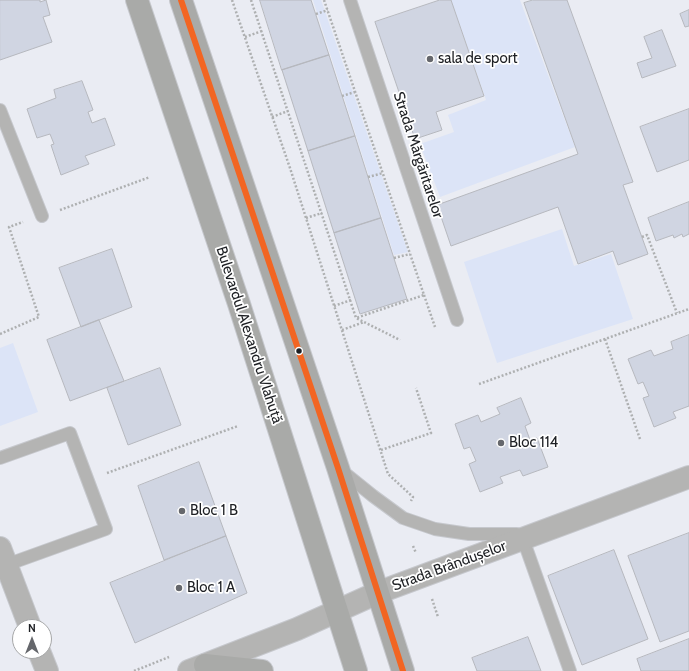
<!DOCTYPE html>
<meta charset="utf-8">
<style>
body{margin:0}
#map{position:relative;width:689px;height:671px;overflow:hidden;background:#eaecf3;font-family:Cabin,sans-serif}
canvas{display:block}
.north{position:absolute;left:12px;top:619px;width:40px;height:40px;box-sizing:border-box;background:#fff;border:1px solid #a5a6a7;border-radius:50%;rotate:0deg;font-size:11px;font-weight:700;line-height:16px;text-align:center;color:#1e2024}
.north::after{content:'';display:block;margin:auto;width:14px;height:18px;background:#65676c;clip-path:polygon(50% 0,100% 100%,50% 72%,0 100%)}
</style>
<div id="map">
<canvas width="689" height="671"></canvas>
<div class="north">N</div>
</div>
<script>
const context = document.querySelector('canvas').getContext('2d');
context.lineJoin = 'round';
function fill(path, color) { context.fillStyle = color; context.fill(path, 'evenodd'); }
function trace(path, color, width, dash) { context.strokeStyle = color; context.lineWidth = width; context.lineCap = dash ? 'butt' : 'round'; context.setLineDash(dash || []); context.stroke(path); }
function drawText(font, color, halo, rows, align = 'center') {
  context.font = font + ' Cabin,sans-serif'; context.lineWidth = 3.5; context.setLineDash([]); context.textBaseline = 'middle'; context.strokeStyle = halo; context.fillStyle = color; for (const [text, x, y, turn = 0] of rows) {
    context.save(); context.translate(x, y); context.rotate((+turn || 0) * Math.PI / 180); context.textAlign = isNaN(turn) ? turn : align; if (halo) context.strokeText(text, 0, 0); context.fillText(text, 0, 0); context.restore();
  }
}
const green = new Path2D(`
 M313,0H321L408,252L394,255Z
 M451,0H520L575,147L440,197L420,144L454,132L448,115L486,100Z
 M562,229L574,266L611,254L633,319L497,363L464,262Z
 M13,343L38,412L0,426V348Z`);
const building = new Path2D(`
 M0,0H40V2L46,0L50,15L43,17L52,42L0,60Z
 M260,0H311L329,55L282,70Z
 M440,0H451L484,96L436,112L442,130L415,139L375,22Z
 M533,0H567L633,182L623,185L648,254L618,265L613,251L578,264L558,207L451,246L437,205L578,154L524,3Z
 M689,10V26L685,27L680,14Z
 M662,30L676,66L642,78L637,63L652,58L644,37Z
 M329,55L355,136L308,151L282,70Z
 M82,81L93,110L88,112L92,123L105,118L115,145L85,156L89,164L61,175L51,145L54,144L50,134L37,138L27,109L56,98L54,90Z
 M689,109V160L657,172L640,127Z
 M355,136L381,218L334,233L308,151Z
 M689,202V234L683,237L682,234L674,238L673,235L656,241L648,218Z
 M381,218L407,299L360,314L334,233Z
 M112,249L132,307L81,327L59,268Z
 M99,320L124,381L70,401L47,340Z
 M689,335V406L673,412L676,418L654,427L643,398L649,396L643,382L638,384L628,359L651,350L654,356L673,349L671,342Z
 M160,368L181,425L128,445L107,388Z
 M521,398L531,423L525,426L530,440L537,438L548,467L523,476L520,470L500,477L503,483L480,492L469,464L476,461L470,447L464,449L455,424L478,415L481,422L500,414L497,408Z
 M199,462L226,536L164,560L138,486Z
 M689,533V631L660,642L628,556Z
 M226,536L247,593L135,643L110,583Z
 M614,550L648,639L582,665L548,576Z
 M528,637L541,671H477L472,658Z
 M689,639V671H641L637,659Z`);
const path = new Path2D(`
 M232,0L290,168L388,474L413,497L411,501
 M251,0L356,318L400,340
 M324,0L424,295L356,318
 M316,14L328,10
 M245,37L262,31
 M342,96L355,92
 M272,117L288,111
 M368,177L383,173
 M60,210L150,177
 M306,218L322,213
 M642,237L647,235L677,313
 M394,258L410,254
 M424,295L435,327
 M334,306L351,300
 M342,330L364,322
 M0,334L39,317L9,227L23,222
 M605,339L640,439
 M479,384L689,309
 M381,450L431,433L416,388
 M107,473L238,426
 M413,546L416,553
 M432,599L438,617
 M134,671L169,657`);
const service = new Path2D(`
 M350,0L457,320
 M0,110L42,216
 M0,458L70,433L106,529L6,565
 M342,471L373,496L403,518L435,529L469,534H517
 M523,539L570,671`);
const minor = new Path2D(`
 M0,548L30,627
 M39,651L47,671
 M189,671L297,629L377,593L689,477`);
const secondary = new Path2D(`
 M137,0L239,304L356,671
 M181,0L338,468L403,671
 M205,665L262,671`);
const bus1 = new Path2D(`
 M181,0L338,468L403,671`);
const markers = [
 [430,59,4,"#65676c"],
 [299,351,3.5,"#1e2024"],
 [501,443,4,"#65676c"],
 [182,511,4,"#65676c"],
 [179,588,4,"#65676c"]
];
const poiNames = [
 ["sala de sport",438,59],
 ["Bloc 114",509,443],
 ["Bloc 1 B",190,511],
 ["Bloc 1 A",187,588]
];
const streetNames = [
 ["Strada Mărgăritarelor",418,155,72],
 ["Bulevardul Alexandru Vlahuță",249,335,72],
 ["Strada Brândușelor",449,566,-20]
];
fill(green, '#dce4f7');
fill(building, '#d0d5e2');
trace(building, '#b6b8be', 1);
trace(service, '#c6c8cd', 14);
trace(minor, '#c6c8cd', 24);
trace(secondary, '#c6c8cd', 24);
trace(path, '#aeb0b1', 2.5, [2, 2]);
trace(service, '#b4b4b3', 12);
trace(minor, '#b4b4b3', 22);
trace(secondary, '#a9aaa8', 22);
trace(bus1, '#f26522', 6);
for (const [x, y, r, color] of markers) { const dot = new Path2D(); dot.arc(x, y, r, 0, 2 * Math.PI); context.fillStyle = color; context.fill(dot); trace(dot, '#fff', 1.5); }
drawText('15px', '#1e2024', '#fff', poiNames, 'left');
drawText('15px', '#1e2024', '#fff', streetNames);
</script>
